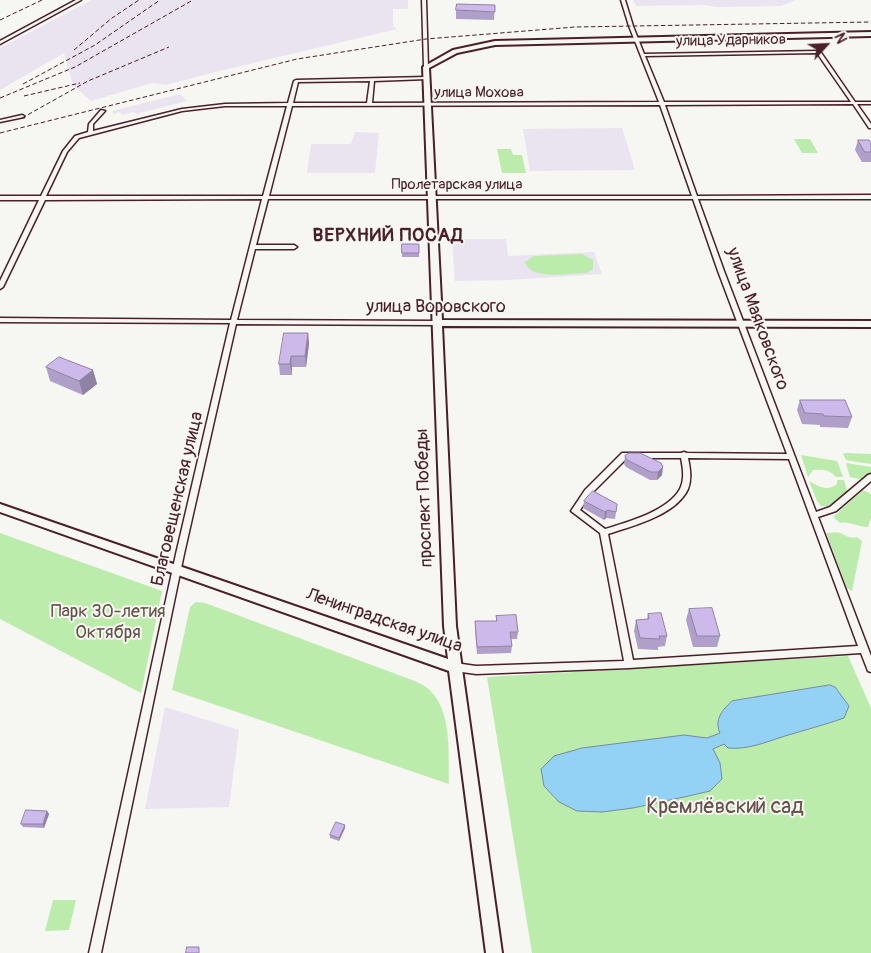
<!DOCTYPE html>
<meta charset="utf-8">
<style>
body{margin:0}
#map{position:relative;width:871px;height:953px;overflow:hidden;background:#f6f6f2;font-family:Pangolin,sans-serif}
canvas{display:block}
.north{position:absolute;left:801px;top:20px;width:50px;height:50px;-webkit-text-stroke:4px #f6f6f2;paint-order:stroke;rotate:65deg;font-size:14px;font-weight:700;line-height:20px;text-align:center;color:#4a1f2b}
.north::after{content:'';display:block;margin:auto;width:18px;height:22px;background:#4a1f2b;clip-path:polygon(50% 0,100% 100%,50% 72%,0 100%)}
</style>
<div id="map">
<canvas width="871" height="953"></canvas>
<div class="north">N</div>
</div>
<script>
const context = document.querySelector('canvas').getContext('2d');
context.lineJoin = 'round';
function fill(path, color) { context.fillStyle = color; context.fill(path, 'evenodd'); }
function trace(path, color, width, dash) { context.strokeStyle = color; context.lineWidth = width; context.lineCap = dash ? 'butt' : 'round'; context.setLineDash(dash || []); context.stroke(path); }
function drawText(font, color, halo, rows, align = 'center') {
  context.font = font + ' Pangolin,sans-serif'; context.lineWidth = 4; context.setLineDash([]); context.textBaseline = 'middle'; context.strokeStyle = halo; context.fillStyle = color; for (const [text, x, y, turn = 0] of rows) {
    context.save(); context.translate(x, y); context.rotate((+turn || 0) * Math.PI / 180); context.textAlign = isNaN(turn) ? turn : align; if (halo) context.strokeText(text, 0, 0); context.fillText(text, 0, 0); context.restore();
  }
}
const built = new Path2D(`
 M92,0H408V9H393V26L397,29L215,72L166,85L152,83L91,101L73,85L64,53L0,90V48Z
 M633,0H795L781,6L717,7L705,5L636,6Z
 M180,94L187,101L136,114L134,112L122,115L120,112L114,114L112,111Z
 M622,128L635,170L530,171L523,129Z
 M355,132L379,133L375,173H307L311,144H351Z
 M452,239H506L508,256L594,252L602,274L508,280L455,281Z
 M165,707L239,730L229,807L145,809Z`);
const green = new Path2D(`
 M794,139H810L818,153H802Z
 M497,149H511L513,155H522L526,173H502Z
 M582,254L593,260V269L587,273C571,273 530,281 525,262L534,256Z
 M846,453L871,454V464L846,460L843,454Z
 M801,455L837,461L843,477H836C830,470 823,469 813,470L808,477Z
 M846,463L871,467V474L864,480L850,477Z
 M837,480H844L848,494L831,506H821L817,501L809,481C818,486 827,492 837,484Z
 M863,490L871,494V517L868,527C857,527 850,521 840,523L833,517Z
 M0,533L162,591L141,693L0,619Z
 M826,533C830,533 836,532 840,533C847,536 849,539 857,537L862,541L852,591L847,588Z
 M196,602L205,603L412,680C417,682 422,684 426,687C453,707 448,754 449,784L172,690L190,607Z
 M848,656L871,708V953H532L487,677Z
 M53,900H76L69,930L45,931Z`);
const water = new Path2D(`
 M830,685L835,687L849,706L844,718C824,725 805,730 785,736C766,742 748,750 728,748L724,744L713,749L720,763L722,779L710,791L684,797L633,808L602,812L577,811L559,802L544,786L541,769L554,756L582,748L684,735L707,738L720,733C714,720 722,710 732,701Z`);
const street = new Path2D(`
 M76,0H81L0,44V41Z
 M422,0H426L428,67L426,68L424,67Z
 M621,0H625L633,26L644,54L818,51H820L855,102H871V104H857L871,124V128H869L853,104L665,105L697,196L871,195V199H698L724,271L816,512L830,507L868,475L871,474V481L836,511L818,517L871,656V672L868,671L861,653L629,668L476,674L455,671L452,670L451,667L452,664L455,663L476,666L624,661L600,533L571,511L585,490L622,453H681L684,452L687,453L787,454L718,271L693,199H268L256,245H294L297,247L294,249H255L237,320L437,321L440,323L437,325L236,324L184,554L101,953H89L176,554L230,323L0,322V318L231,320L262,199L45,200L3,287L0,289V281L39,200H0V196H41L63,151L75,136L88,132L89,124L101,110L105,111L93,124V131L182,109L225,104L288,103L294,81L296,80L427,77L429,78L427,79L374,81L372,103L659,102L629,26ZM817,53L851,102H664L645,56ZM370,81L367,103H293L298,82ZM660,105L692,196H269L292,106ZM225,106H287L263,196H46L67,152L79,138L182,111ZM627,458H681C683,468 685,479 680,489C668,511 628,522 605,529L580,510L591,494ZM688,458L789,459L858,646L633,660L608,534C633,526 676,515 688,489C692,479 690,468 688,458Z
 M22,115L24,116V117L0,122V120Z`);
const secondary = new Path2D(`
 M871,32V36L495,45L457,53L429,68L442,320L871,321V327L442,326L456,626L502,953H486L449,671L0,512V504L448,659L444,626L423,67L453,50L495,41Z`);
const rail = new Path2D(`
 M0,20L42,0
 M74,50L112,18L139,0
 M23,84L95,45L160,0
 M24,96L80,83
 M0,98L75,67L193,0
 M22,118L88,81L169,47
 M0,133L297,59L426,39L575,27L871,22`);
const wall = new Path2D(`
 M495,5L494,20L456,19V10Z
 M858,140L871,143V162H862L855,150Z
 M402,244H419V257H402Z
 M308,333L309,344L306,367H292V375H280L279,364Z
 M46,367L93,370L97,384L83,395L50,381Z
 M800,400L852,417L848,428L820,427V425L802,424L797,410Z
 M629,453L662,475L657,480H650L626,467L624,464L625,456Z
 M584,501L616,512L615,519L606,518L604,520L583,508Z
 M689,609L720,636L717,647H693L686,620Z
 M648,614L667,636L665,646L658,647V650L638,649L634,631L636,620L647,619Z
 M496,616L518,632L517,639H511L512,646L511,653L477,654L475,629V621H496Z
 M47,811L49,814L44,828L23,827L21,824Z
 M345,825V828L339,841L330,838V835Z`);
const shadedWall = new Path2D(`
 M308,333L309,344L306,367L305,356Z
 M291,356L292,367V375L290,364Z
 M93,370L97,384L83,395L79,381Z
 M663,467L662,475L657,480L658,472Z
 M607,510L606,518L604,520L605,512Z
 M47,811L49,814L44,828L43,824Z
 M345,825V828L339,841V838Z`);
const building = new Path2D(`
 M457,4L495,5V12L456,10Z
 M858,140H869L871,143V152H865Z
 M402,244H419V253H402Z
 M284,333H308L305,356H291L290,364H279Z
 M59,357L93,370L79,381L46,367Z
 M800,400H845L852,417L824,416L823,414L805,413Z
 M629,453H640L661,463L663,467L658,472H651L627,460L625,456Z
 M593,491L617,504L616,512L607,510L605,512L584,501Z
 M712,608L720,636H697L689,609Z
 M661,613L667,636H659L660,639L640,638L636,620L649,619L648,614Z
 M516,615L518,632H510L512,646L477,647L475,621H497L496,616Z
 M26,810L47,811L43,824H21Z
 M336,822L345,825L339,838L330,835Z
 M187,947H199V953H186Z`);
const farStreetnames = [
 ["улица Ударников",731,41,-1],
 ["улица Мохова",479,93],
 ["Пролетарская улица",457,185]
];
const streetNames = [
 ["улица Воровского",436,307],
 ["улица Маяковского",757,319,70],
 ["проспект Победы",425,498,-92],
 ["Благовещенская улица",178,499,-77],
 ["Ленинградская улица",384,621,19]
];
const parkNames = [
 ["Парк 30-летия",108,612],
 ["Октября",108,633]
];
const farDistrictnames = [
 ["ВЕРХНИЙ ПОСАД",388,236]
];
const nearParknames = [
 ["Кремлёвский сад",725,808]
];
fill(built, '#eae4f0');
fill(green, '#bcecab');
fill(water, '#94d2f5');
trace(water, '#768aa4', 1);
trace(street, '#4a1f2b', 3);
trace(secondary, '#4a1f2b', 4);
fill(street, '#f6f6f2');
fill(secondary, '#f6f6f2');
trace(rail, '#4a1f2b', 1, [4.5, 2.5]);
fill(wall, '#b0a0c9');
fill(shadedWall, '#9082a4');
fill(building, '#cdbaea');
trace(building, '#9082a4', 1);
drawText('15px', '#4a1f2b', '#f6f6f2', farStreetnames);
drawText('18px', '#4a1f2b', '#f6f6f2', streetNames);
drawText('18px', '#66524b', '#f6f6f2', parkNames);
context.letterSpacing = '1px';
drawText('bold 19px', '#4a1f2b', '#f6f6f2', farDistrictnames);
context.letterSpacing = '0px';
drawText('21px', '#66524b', '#f6f6f2', nearParknames);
</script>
